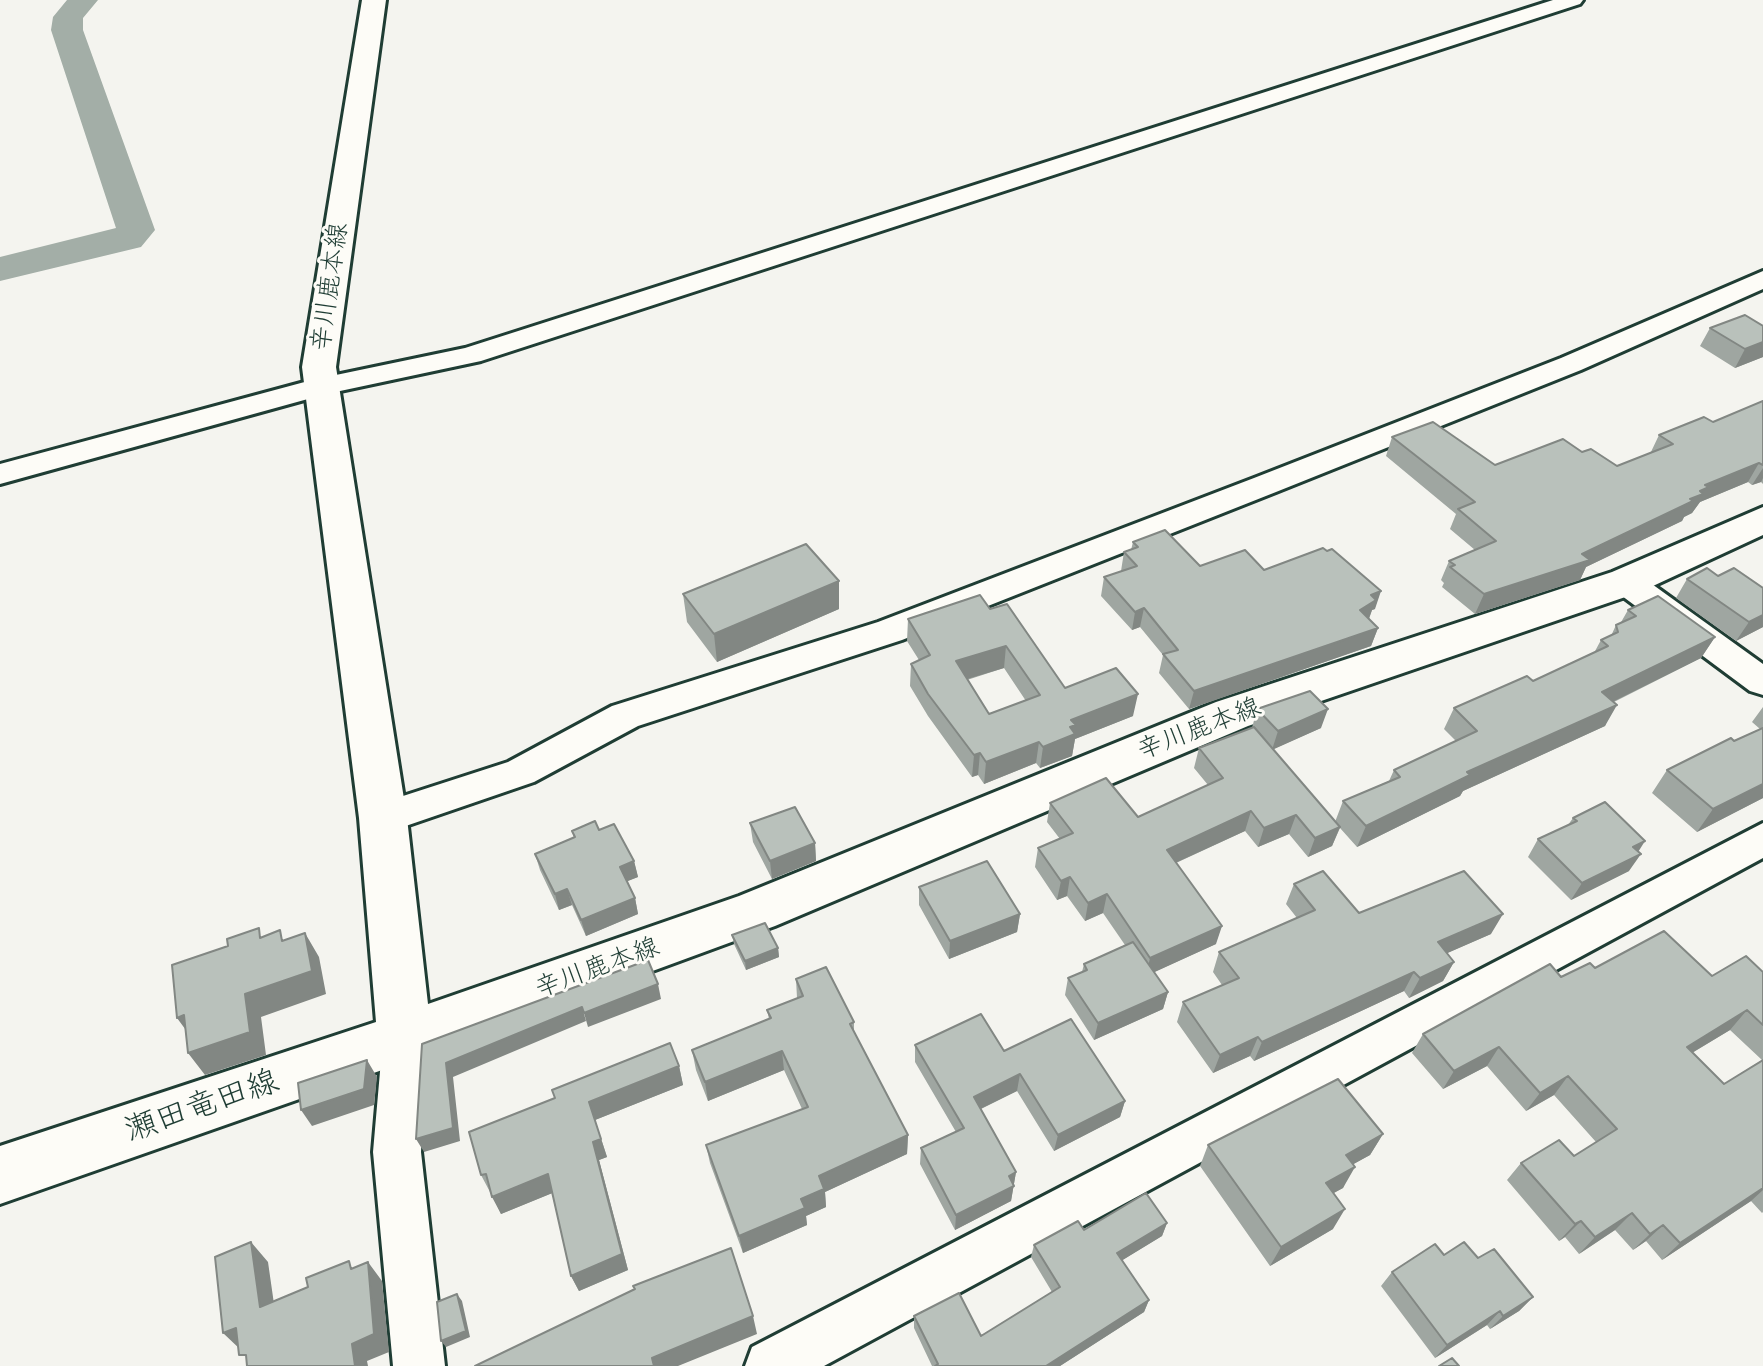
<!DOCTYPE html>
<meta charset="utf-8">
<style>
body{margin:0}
canvas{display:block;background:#f4f4ef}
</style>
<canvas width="1763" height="1366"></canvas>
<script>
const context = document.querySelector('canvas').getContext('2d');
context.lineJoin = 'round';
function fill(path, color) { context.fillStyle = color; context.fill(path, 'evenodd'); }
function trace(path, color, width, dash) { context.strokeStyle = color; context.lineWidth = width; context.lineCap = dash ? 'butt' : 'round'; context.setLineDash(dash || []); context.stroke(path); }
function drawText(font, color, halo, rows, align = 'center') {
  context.font = font + ' "Comic Neue","Klee One",sans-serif'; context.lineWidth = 6; context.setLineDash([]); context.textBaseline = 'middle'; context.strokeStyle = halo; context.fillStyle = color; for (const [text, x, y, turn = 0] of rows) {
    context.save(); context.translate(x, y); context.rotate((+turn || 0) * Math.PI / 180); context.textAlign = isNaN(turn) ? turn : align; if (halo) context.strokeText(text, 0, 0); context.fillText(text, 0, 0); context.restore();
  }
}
const river = new Path2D(`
 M67,0H98L83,18V30L155,230L141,247L0,281V257L116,228L51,30L53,17Z`);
const minor = new Path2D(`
 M1553,0H1583L1580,4L481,361L326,394L0,484V464L312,380L465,348Z
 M1763,271V289L1581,370L1276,492L902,640L638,726L534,782L397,829L383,834L369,829L363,818L369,807L508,762L612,706L878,622L1254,478L1561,358Z
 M1626,571L1638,574L1763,664V695L1750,691L1614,590L1609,582L1614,574Z
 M1763,823V858L824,1366H745L752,1347Z
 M405,1017L421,1023L427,1037L421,1152L445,1366H393L373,1152L383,1037L389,1023Z`);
const major = new Path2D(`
 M362,0H386L336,367L407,818L428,1004L739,896L1216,702L1612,572L1763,507V535L1640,592L1248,726L775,926L405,1062L0,1204V1146L376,1022L359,818L302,367Z`);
const wall = new Path2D(`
 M1763,326V357L1735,368L1700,346L1710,328Z
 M1763,401V484L1761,482L1752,485L1748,482L1700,502L1692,513L1684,517L1682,521L1586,567L1580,580L1475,614L1442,587L1444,583L1441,580L1449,561L1475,550L1450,529L1456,514L1386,456L1392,437L1495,465L1582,452L1617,466L1650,454L1659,435L1713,422Z
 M1133,542L1200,566L1264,570L1375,609L1372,610L1369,619L1378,628L1371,646L1189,709L1159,673L1163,655L1140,627L1132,630L1101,596L1104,577L1121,571L1124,552L1131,550Z
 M1718,576L1763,588V627L1736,641L1676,598L1687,579Z
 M683,594L839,609L717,662L687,622Z
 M990,609L1065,688L1133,716L1075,739L1072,756L1040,768L1036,763L984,784L978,775L972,777L928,716L910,686L911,664L919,660L907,641L908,619ZM1004,668L1026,701L989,714L967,680Z
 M1628,610L1715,637L1701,658L1614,702L1605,726L1463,791L1460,796L1357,847L1340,828L1332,846L1308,857L1289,834L1258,847L1245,831L1176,863L1216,944L1154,972L1168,992L1163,1009L1094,1040L1065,995L1068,978L1082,972L1084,964L1125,945L1103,913L1085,921L1067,896L1057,900L1035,867L1038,848L1060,839L1047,822L1050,803L1138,817L1208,785L1194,768L1199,748L1252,728L1257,709L1321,728L1273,749L1335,822L1343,801L1389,781L1394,770L1456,741L1444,729L1454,708L1533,681L1594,653L1601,640L1611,636L1616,625L1620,624Z
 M1763,707V798L1697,832L1652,793L1667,770L1760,729L1752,722Z
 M1573,818L1629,871L1571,900L1528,857L1538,839L1568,825Z
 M750,823L815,843L816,861L772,879L753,842Z
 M599,830L634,861L638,877L627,881L635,898L638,914L586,936L572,905L559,910L540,870L535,854L574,837L572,831Z
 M1294,884L1359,913L1491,934L1447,953L1454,962L1443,981L1409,998L1404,991L1254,1061L1250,1056L1213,1073L1177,1022L1183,1002L1222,985L1213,972L1219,952L1297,918L1286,904Z
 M919,887L1020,914L1017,932L949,959L919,905Z
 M732,935L778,948L779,957L746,970L734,944Z
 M1595,968L1712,976L1763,972V1212L1762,1213L1751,1201L1662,1260L1646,1241L1633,1250L1615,1230L1579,1254L1565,1237L1559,1241L1507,1180L1521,1163L1574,1156L1596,1142L1554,1095L1526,1111L1487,1066L1443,1089L1412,1053L1423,1034L1561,977ZM1730,1030L1762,1060L1724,1084L1692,1053Z
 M796,979L854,1022V1033L908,1135L907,1154L825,1192L826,1207L806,1216L807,1225L743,1253L710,1163L706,1145L802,1109L784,1070L708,1101L696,1070L692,1050L769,1019L767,1010L797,998Z
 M915,1045L1004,1051L1125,1101L1120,1117L1054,1151L1017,1091L981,1109L1016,1172L1011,1201L955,1230L920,1164L921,1148L956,1132L915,1062Z
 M679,1066L683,1085L595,1120L607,1157L599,1160L628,1270L579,1291L571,1276L552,1193L501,1214L491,1192H490L481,1175Z
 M1383,1134L1370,1155L1353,1164L1343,1188L1333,1193V1229L1270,1266L1200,1166L1208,1145Z
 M1167,1223L1162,1236L1122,1260L1149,1300L1144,1312L1060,1366H932L914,1328V1316L981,1336L1052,1292L1031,1257L1034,1245L1084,1230Z
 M1444,1255L1478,1258L1533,1297L1519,1311L1490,1329L1487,1325L1435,1358L1381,1286L1392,1272Z`);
const shadedWall = new Path2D(`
 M1763,342V357L1735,368L1745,349Z
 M1759,463L1748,482L1700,502L1692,513L1684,517L1682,521L1586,567L1580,580L1475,614L1484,594L1582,554L1690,499L1705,485Z
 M1763,468V478L1761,482L1752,485Z
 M839,581V609L717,662L714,634Z
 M1381,591L1375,609L1372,610L1369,618L1353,628L1360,610L1371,595Z
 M1144,608L1140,627L1132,630L1135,612Z
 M1763,615V627L1736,641L1749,622Z
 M1378,628L1371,646L1189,709L1194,691Z
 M1715,637L1701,658L1590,713L1602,692Z
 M1006,646L1004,668L954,683L956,661Z
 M1138,694L1133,716L1075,739L1072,756L1040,768L1043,747L1071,720Z
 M1617,705L1605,726L1463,791L1460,796L1357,847L1366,826L1467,772Z
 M1328,709L1321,728L1272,750L1278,731Z
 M1039,742L1036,763L984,784L986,762Z
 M980,753L978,775L972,777L974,755Z
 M1763,784V798L1697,832L1713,809Z
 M1251,811L1245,831L1162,869L1167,850Z
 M1296,815L1289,834L1258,847L1264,828Z
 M1340,827L1332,846L1308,857L1315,838Z
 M1645,841L1635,857L1641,854L1629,871L1571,900L1582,883L1633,847Z
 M815,843L816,861L772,879L770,861Z
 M634,861L638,877L623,883L620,867Z
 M1070,877L1067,896L1057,900L1061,881Z
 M567,889L572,905L559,910L555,894Z
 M1107,894L1103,913L1085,921L1088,903Z
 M635,898L638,914L586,936L581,920Z
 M1020,914L1017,932L949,959L950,941Z
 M1503,914L1491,934L1427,962L1438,942Z
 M1222,926L1216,944L1146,976L1150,958Z
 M305,933L319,957L326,994L261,1017L266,1055L205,1075L188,1053Z
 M778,948L779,957L746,970L745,961Z
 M1454,962L1443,981L1409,998L1420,978Z
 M1414,972L1404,991L1254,1061L1262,1042Z
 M658,984L661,999L588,1027L584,1013Z
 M1168,992L1163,1009L1094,1040L1098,1023Z
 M582,1007L586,1021L453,1077L460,1141L424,1152L416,1139L446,1063Z
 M1747,1010L1730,1030L1670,1066L1687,1047Z
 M184,1015L194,1041L177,1018Z
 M1258,1037L1250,1056L1213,1073L1220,1055Z
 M1499,1047L1487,1066L1443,1089L1454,1071Z
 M782,1051L784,1070L708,1101L705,1082Z
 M367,1060L377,1077L374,1105L312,1126L301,1110Z
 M679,1066L683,1085L595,1120L607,1157L599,1160L628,1270L579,1291L571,1276L593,1142L589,1102Z
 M1020,1074L1017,1091L972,1113L974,1097Z
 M1568,1076L1554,1095L1526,1111L1540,1093Z
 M1125,1101L1120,1117L1054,1151L1058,1135Z
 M1383,1134L1370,1155L1334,1175L1346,1155Z
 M908,1135L907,1154L825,1192L826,1207L806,1216L807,1225L743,1253L739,1236L801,1199L819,1176Z
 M1355,1167L1343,1188L1314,1204L1326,1183Z
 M1016,1172L1011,1201L955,1230L956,1215L1009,1176Z
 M548,1174L555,1192L501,1214L492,1197Z
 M1763,1188V1190L1751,1201L1662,1260L1680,1243Z
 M1345,1209L1333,1229L1270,1266L1281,1247Z
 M1632,1213L1615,1230L1579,1254L1595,1237Z
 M1581,1221L1565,1237L1559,1241L1575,1224Z
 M1167,1223L1162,1236L1113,1266L1117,1253Z
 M1663,1225L1646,1241L1633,1250L1650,1234Z
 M251,1242L268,1262L277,1325L260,1307Z
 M368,1262L382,1281L389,1352L367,1361L368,1366H355L352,1344Z
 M457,1294L462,1301L470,1337L446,1347L441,1341Z
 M1533,1297L1519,1311L1490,1329L1503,1316Z
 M1149,1300L1144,1312L1060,1366H1046Z
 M1500,1311L1487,1325L1435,1358L1447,1345Z
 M753,1316L757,1334L678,1366H654L652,1358Z
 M236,1328L242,1351L223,1333Z`);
const building = new Path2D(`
 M1745,315L1763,326V342L1745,349L1710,328Z
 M1763,401V465L1759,463L1705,485L1709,487L1700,491L1703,494L1690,499L1693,501L1582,554L1590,560L1484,594L1450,567L1455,565L1449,561L1496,541L1458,509L1475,502L1392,437L1433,422L1495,465L1563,439L1582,452L1591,449L1617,466L1673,444L1659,435L1704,417L1713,422Z
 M1165,530L1200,566L1245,550L1264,570L1323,548L1327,551L1332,549L1381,591L1371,595L1376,600L1360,610L1378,628L1194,691L1163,654L1178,650L1144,608L1135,612L1104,577L1137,566L1124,552L1138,547L1133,542Z
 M806,544L839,581L714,634L683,594Z
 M1707,568L1718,576L1734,568L1763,588V615L1749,622L1687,579Z
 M980,595L990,609L1007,604L1065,688L1116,668L1138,694L1071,720L1076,725L1070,727L1075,734L1043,747L1039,742L986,762L980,753L974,755L928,694L911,664L930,655L908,619ZM1006,646L1040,695L989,714L956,661Z
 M1658,596L1715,637L1602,692L1617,705L1467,772L1470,775L1366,826L1343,801L1400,777L1394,770L1477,731L1454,708L1527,676L1533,681L1608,646L1601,640L1618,632L1616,625L1636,616L1628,610Z
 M1310,691L1328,709L1278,731L1257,709Z
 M1254,727L1340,827L1315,838L1296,815L1264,828L1251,811L1167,850L1222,926L1150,958L1107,894L1088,903L1070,877L1061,881L1038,848L1073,833L1050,803L1106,778L1138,817L1223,778L1199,748Z
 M1763,728V784L1713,809L1667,770L1731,738L1734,741Z
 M1605,802L1645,841L1633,847L1641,854L1582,883L1538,839L1577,821L1573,818Z
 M795,807L815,843L770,861L750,823Z
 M595,821L599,830L614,824L634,861L620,867L635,898L581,920L567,889L555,894L535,854L575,837L572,831Z
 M987,861L1020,914L950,941L919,887Z
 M1323,871L1359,913L1464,871L1503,914L1438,942L1454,962L1420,978L1414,972L1262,1042L1258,1037L1220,1055L1183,1002L1239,978L1219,952L1315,910L1294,884Z
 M765,923L778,948L745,961L732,935Z
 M259,928L260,938L280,930L282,941L305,933L312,971L245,994L250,1032L188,1053L184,1015L177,1018L172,965L228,946L227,939Z
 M1664,931L1712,976L1746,956L1763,972V1025L1747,1010L1687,1047L1724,1084L1763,1060V1188L1680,1243L1663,1225L1650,1234L1632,1213L1595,1237L1581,1221L1575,1224L1521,1163L1559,1140L1574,1156L1617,1129L1568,1076L1540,1093L1499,1047L1454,1071L1423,1034L1550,964L1561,977L1590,963L1595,968Z
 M1133,942L1168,992L1098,1023L1068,978L1087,970L1084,964Z
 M648,960L658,984L584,1013L582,1007L446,1063L453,1128L416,1139L422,1044Z
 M826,967L854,1022L850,1024L908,1135L819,1176L824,1189L801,1199L805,1208L739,1236L706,1145L808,1107L782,1051L705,1082L692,1050L771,1018L767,1010L803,996L796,979Z
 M981,1014L1004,1051L1071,1019L1125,1101L1058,1135L1020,1074L974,1097L1016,1172L1009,1176L1014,1186L956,1215L921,1148L964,1128L915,1045Z
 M670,1043L679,1066L589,1102L601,1139L593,1142L622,1254L571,1276L548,1174L492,1197L486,1174L481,1175L469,1132L555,1098L552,1090Z
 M367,1060L364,1089L301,1110L298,1083Z
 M1338,1079L1383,1134L1346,1155L1355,1167L1326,1183L1345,1209L1281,1247L1208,1145Z
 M1146,1193L1167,1223L1117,1253L1149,1300L1046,1366H935L938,1364L914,1316L959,1293L981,1336L1060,1287L1034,1245L1078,1221L1084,1230Z
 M251,1242L260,1307L308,1287L306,1278L349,1261L351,1269L368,1262L374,1334L352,1344L355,1366H247L246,1355H239L236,1328L223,1333L215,1257Z
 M1464,1242L1478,1258L1494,1249L1533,1297L1503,1316L1500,1311L1447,1345L1392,1272L1435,1244L1444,1255Z
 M731,1248L753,1316L652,1358L654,1366H475L635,1289L633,1286Z
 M457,1294L466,1331L441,1341L437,1302Z
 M1452,1358L1459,1366H1439Z`);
const streetNames = [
 ["辛川鹿本線",330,287,-82],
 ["辛川鹿本線",1199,729,-21],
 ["辛川鹿本線",597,968,-20]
];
const nearStreetnames = [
 ["瀬田竜田線",202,1106,-19]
];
fill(river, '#a3aea7');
trace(minor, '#1f3d34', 6);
trace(major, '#1f3d34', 6);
fill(minor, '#fdfcf7');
fill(major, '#fdfcf7');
fill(wall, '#9fa6a1');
fill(shadedWall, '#828783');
fill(building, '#b9c1bb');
trace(building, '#828783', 2);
drawText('26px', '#1f3d34', '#fdfcf7', streetNames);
drawText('32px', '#1f3d34', '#fdfcf7', nearStreetnames);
</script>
